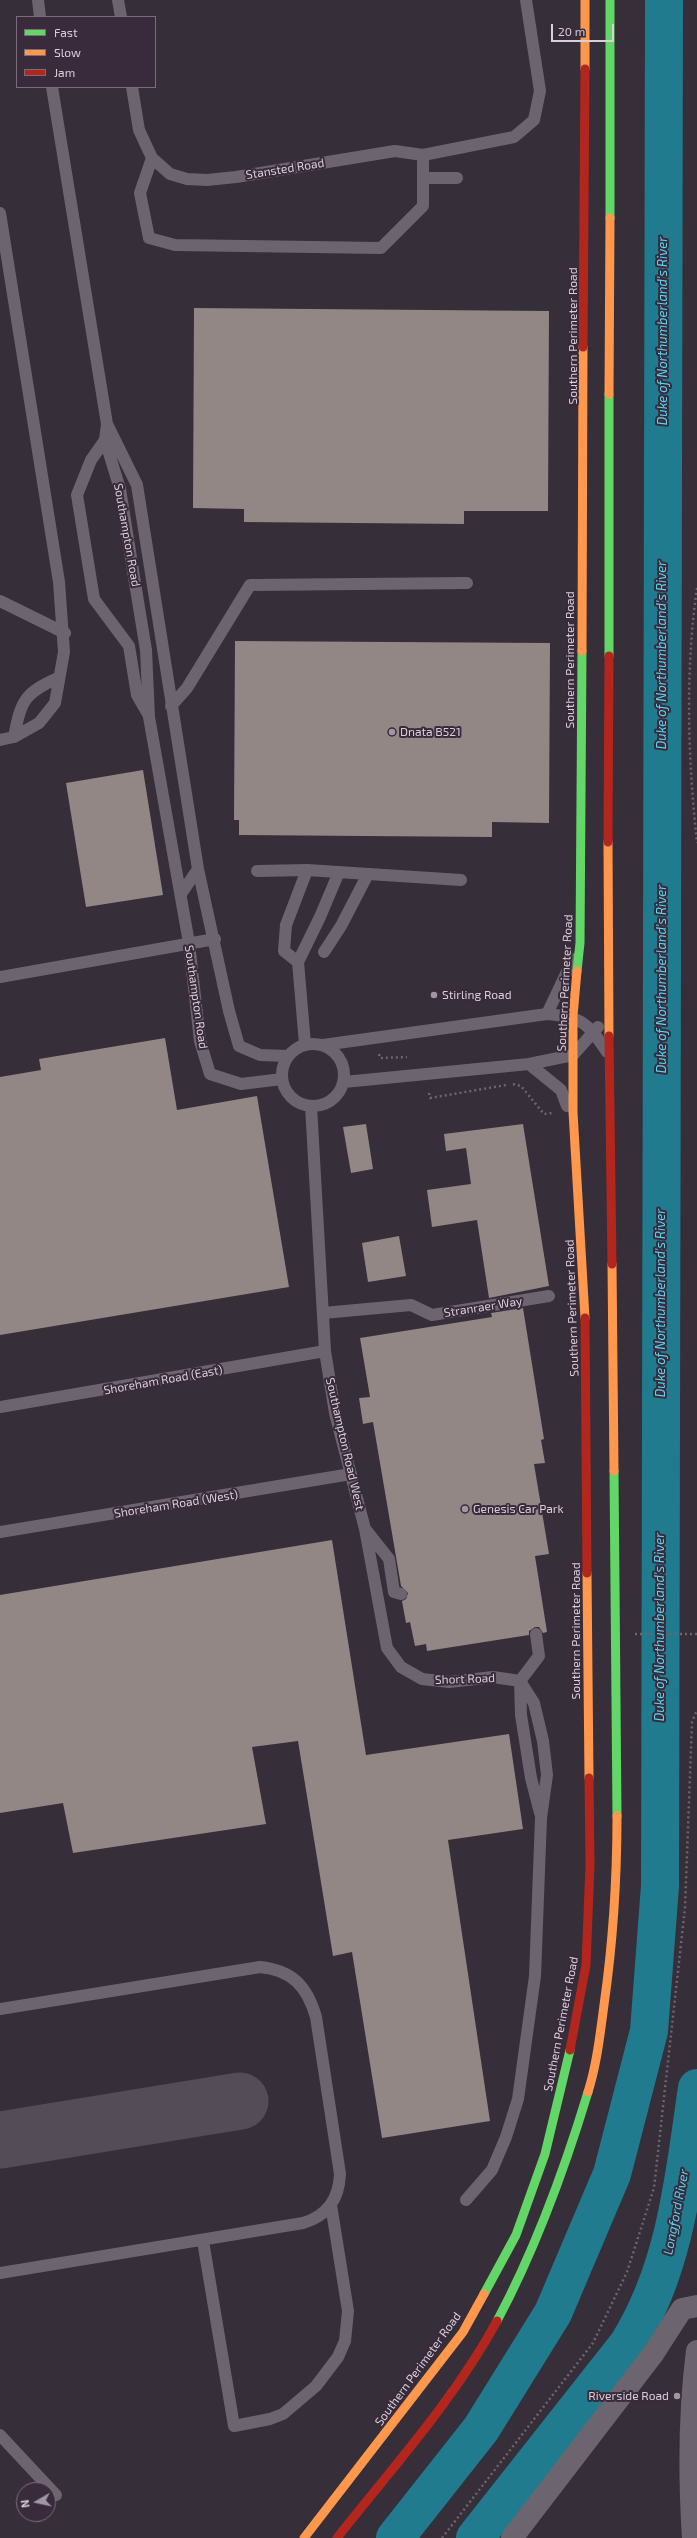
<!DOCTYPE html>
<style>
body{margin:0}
#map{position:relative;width:697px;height:2538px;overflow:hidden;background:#362e38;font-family:"Exo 2",sans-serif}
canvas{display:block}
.legend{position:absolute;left:16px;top:16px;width:140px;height:72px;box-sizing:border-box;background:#392b3b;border:1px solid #796d7a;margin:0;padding:5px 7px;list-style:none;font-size:12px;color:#d8cfd9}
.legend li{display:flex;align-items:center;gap:8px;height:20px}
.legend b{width:20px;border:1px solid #796d7a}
.north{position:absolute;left:16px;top:2482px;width:40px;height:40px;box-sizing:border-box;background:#392b3b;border:1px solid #796d7a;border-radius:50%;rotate:261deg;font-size:11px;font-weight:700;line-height:16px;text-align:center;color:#d8cfd9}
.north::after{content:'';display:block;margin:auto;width:14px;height:18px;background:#9f97a1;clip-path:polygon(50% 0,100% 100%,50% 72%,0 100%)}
.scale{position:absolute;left:551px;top:24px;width:63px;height:18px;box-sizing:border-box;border:2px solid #d8cfd9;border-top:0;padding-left:5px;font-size:12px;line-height:14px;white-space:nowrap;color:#d8cfd9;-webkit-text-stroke:3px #392b3b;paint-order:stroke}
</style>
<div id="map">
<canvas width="697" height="2538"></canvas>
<ul class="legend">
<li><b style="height:5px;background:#63d668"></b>Fast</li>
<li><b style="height:5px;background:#ff974d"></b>Slow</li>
<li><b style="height:5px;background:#b3261e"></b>Jam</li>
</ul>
<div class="north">N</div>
<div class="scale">20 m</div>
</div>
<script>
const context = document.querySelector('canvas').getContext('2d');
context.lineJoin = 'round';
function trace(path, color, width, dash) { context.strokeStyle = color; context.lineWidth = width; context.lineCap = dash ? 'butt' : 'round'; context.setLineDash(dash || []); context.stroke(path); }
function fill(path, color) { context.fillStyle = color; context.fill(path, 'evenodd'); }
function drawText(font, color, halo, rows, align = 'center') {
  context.font = font + ' "Exo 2",sans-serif'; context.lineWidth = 4; context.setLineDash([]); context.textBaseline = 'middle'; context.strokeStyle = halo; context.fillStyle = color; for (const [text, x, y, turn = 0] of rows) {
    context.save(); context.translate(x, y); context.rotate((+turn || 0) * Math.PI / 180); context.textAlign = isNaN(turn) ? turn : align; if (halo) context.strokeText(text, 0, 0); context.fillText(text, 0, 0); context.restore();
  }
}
const river = new Path2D(`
 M395,2538L481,2429L553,2313L612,2174L649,2031L660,1886L664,0
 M475,2538L628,2344C676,2267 684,2177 697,2088`);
const taxiway = new Path2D(`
 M0,2140L240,2101`);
const building = new Path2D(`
 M194,308L549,311L548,511H464V524L244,522V509L193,508Z
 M235,641L550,643L549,823L492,822V837L239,835V820H234Z
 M143,770L163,895L86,907L66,783Z
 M165,1038L177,1110L257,1096L289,1287L0,1335V1077L41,1070L39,1059Z
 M366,1124L373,1169L351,1173L343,1127Z
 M523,1124L549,1286L489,1298L477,1220L432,1227L427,1190L471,1184L466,1148L446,1151L444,1134Z
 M399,1236L406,1276L368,1282L362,1243Z
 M523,1308L544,1439L541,1440L545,1463L534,1464L549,1554L535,1556L547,1632L543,1633L539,1627H535L529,1631V1635L427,1651L426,1644L415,1646L410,1622L406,1623L402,1601L406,1599L408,1593L401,1586L373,1422L363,1424L359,1398L370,1397L360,1338L492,1317L491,1313Z
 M332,1540L366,1755L509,1734L523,1829L448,1840L490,2121L382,2138L352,1952L333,1956L298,1741L252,1747L266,1824L73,1853L63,1803L0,1813V1595Z`);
const path = new Path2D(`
 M697,588C685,671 688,759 697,843
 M379,1054L380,1058L407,1057
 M513,1084L521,1086L544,1114L552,1113
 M429,1093L430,1098L506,1085
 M635,1634H697
 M442,2538L593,2343L627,2272L654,2188L685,1908L692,1722L697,1710`);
const lane = new Path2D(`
 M38,0L40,17
 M118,0L121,17
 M52,87L107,424L105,440L120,489L135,583L146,650L149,717L189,943L200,1041L210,1074L241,1084L282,1079
 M132,87L139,130L152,158L170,174L187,179L207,180L236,177L395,151L423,155L514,137L534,120L540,91L526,0
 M152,158L140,193L149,238L175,245L381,248L423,206V155
 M423,178H457
 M0,213L59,582L64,652L55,703L39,723L14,737L0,740
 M107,424L137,485L198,869L229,1011L239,1046L260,1055L288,1056
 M105,440L91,460L77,495L94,599L129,646L137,695L148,714
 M0,601L65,633
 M171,706L187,688L250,585L467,583
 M14,737C21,701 24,693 58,678
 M257,871L307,870L461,880
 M181,894L198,869
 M324,952L341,926L368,874
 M298,962L284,951L286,925L307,870
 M0,977L215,939
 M547,1014L573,959
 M282 1075a31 31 0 1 1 62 0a31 31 0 1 1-62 0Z
 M305,1044L298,962L320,917L339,872
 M323,1045L547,1014C582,1017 588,1023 607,1052
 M529,1064L561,1090L567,1106
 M344,1082L529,1064L573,1055L598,1027
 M311,1106L325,1351L335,1413L365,1529L387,1648L401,1667L422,1679L449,1682L493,1677L520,1681
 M323,1313L411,1305L432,1315L549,1296
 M0,1407L325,1351
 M366,1530L389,1559L394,1592L401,1594
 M0,1532L351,1474
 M536,1634L539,1656L520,1681L521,1715L531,1778L540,1813
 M0,2009L260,1967C292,1970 307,1986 316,2017L340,2174C339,2199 327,2216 303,2223L0,2273
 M466,2200L492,2170L506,2137L518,2099L535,1976L541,1818L547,1775L543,1741L534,1703L520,1681
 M203,2241L234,2426L270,2419L283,2414L316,2386L338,2357L345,2341L348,2311L331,2205
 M0,2435L56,2495`);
const street = new Path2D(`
 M512,2538L653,2354L682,2309L697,2306
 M693,2538C689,2476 689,2413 697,2351`);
const fast = new Path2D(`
 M610,218V0
 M609,656V394
 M577,971L580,943L582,651
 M614,1471L617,1816
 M484,2294L516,2235L545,2154L570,2050
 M497,2321C536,2248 564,2171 588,2092`);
const slow = new Path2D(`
 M585,69V0
 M609,394L610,218
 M582,651L583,347
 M608,842L609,1036
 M577,971L573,1016V1112L585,1318
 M612,1264L614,1471
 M587,1573L589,1778
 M588,2092C597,2063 600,2035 604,2005C613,1942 617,1880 617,1816
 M304,2538L463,2332L484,2294`);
const jam = new Path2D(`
 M583,347L585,69
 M608,842L609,656
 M609,1036L612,1264
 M585,1318L587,1573
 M570,2050L586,1965L590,1865L589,1778
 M337,2538C392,2468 454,2400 497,2321`);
const markers = [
 [392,732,4,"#9f97a1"],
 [434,995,4,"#9f97a1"],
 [465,1509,4,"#9f97a1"],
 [677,2396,4,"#9f97a1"]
];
const streetNames = [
 ["Stansted Road",285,169,-9],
 ["Southern Perimeter Road",573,336,-90],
 ["Southampton Road",127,535,80],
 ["Southern Perimeter Road",570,660,-90],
 ["Southern Perimeter Road",565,983,-87],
 ["Southampton Road",196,997,82],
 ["Stranraer Way",483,1307,-9],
 ["Southern Perimeter Road",572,1308,-92],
 ["Shoreham Road (East)",163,1380,-10],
 ["Southampton Road West",345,1444,77],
 ["Shoreham Road (West)",176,1504,-9],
 ["Southern Perimeter Road",576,1631,-90],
 ["Short Road",465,1679,-2],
 ["Southern Perimeter Road",561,2024,-79],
 ["Southern Perimeter Road",418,2369,-54]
];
const poiNames = [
 ["Dnata B521",400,732],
 ["Stirling Road",442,995],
 ["Genesis Car Park",473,1509],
 ["Riverside Road",669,2396,"right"]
];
const waterNames = [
 ["Duke of Northumberland's River",663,331,-90],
 ["Duke of Northumberland's River",662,655,-90],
 ["Duke of Northumberland's River",662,979,-90],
 ["Duke of Northumberland's River",661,1303,-90],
 ["Duke of Northumberland's River",660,1627,-90],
 ["Longford River",676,2212,-79]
];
trace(river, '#217b8e', 38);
trace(taxiway, '#544c56', 57);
fill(building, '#928784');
trace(path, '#6c666e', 2.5, [2, 3]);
trace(lane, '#6c656f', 12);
trace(street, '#6c656f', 22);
trace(fast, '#63d668', 9);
trace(slow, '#ff974d', 9);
trace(jam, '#b3261e', 9);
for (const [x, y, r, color] of markers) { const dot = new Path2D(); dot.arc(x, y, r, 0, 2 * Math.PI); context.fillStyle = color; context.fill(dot); trace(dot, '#392b3b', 1.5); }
drawText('12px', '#d8cfd9', '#392b3b', streetNames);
drawText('12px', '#d8cfd9', '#392b3b', poiNames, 'left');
drawText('italic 13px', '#58d4f1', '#392b3b', waterNames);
</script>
